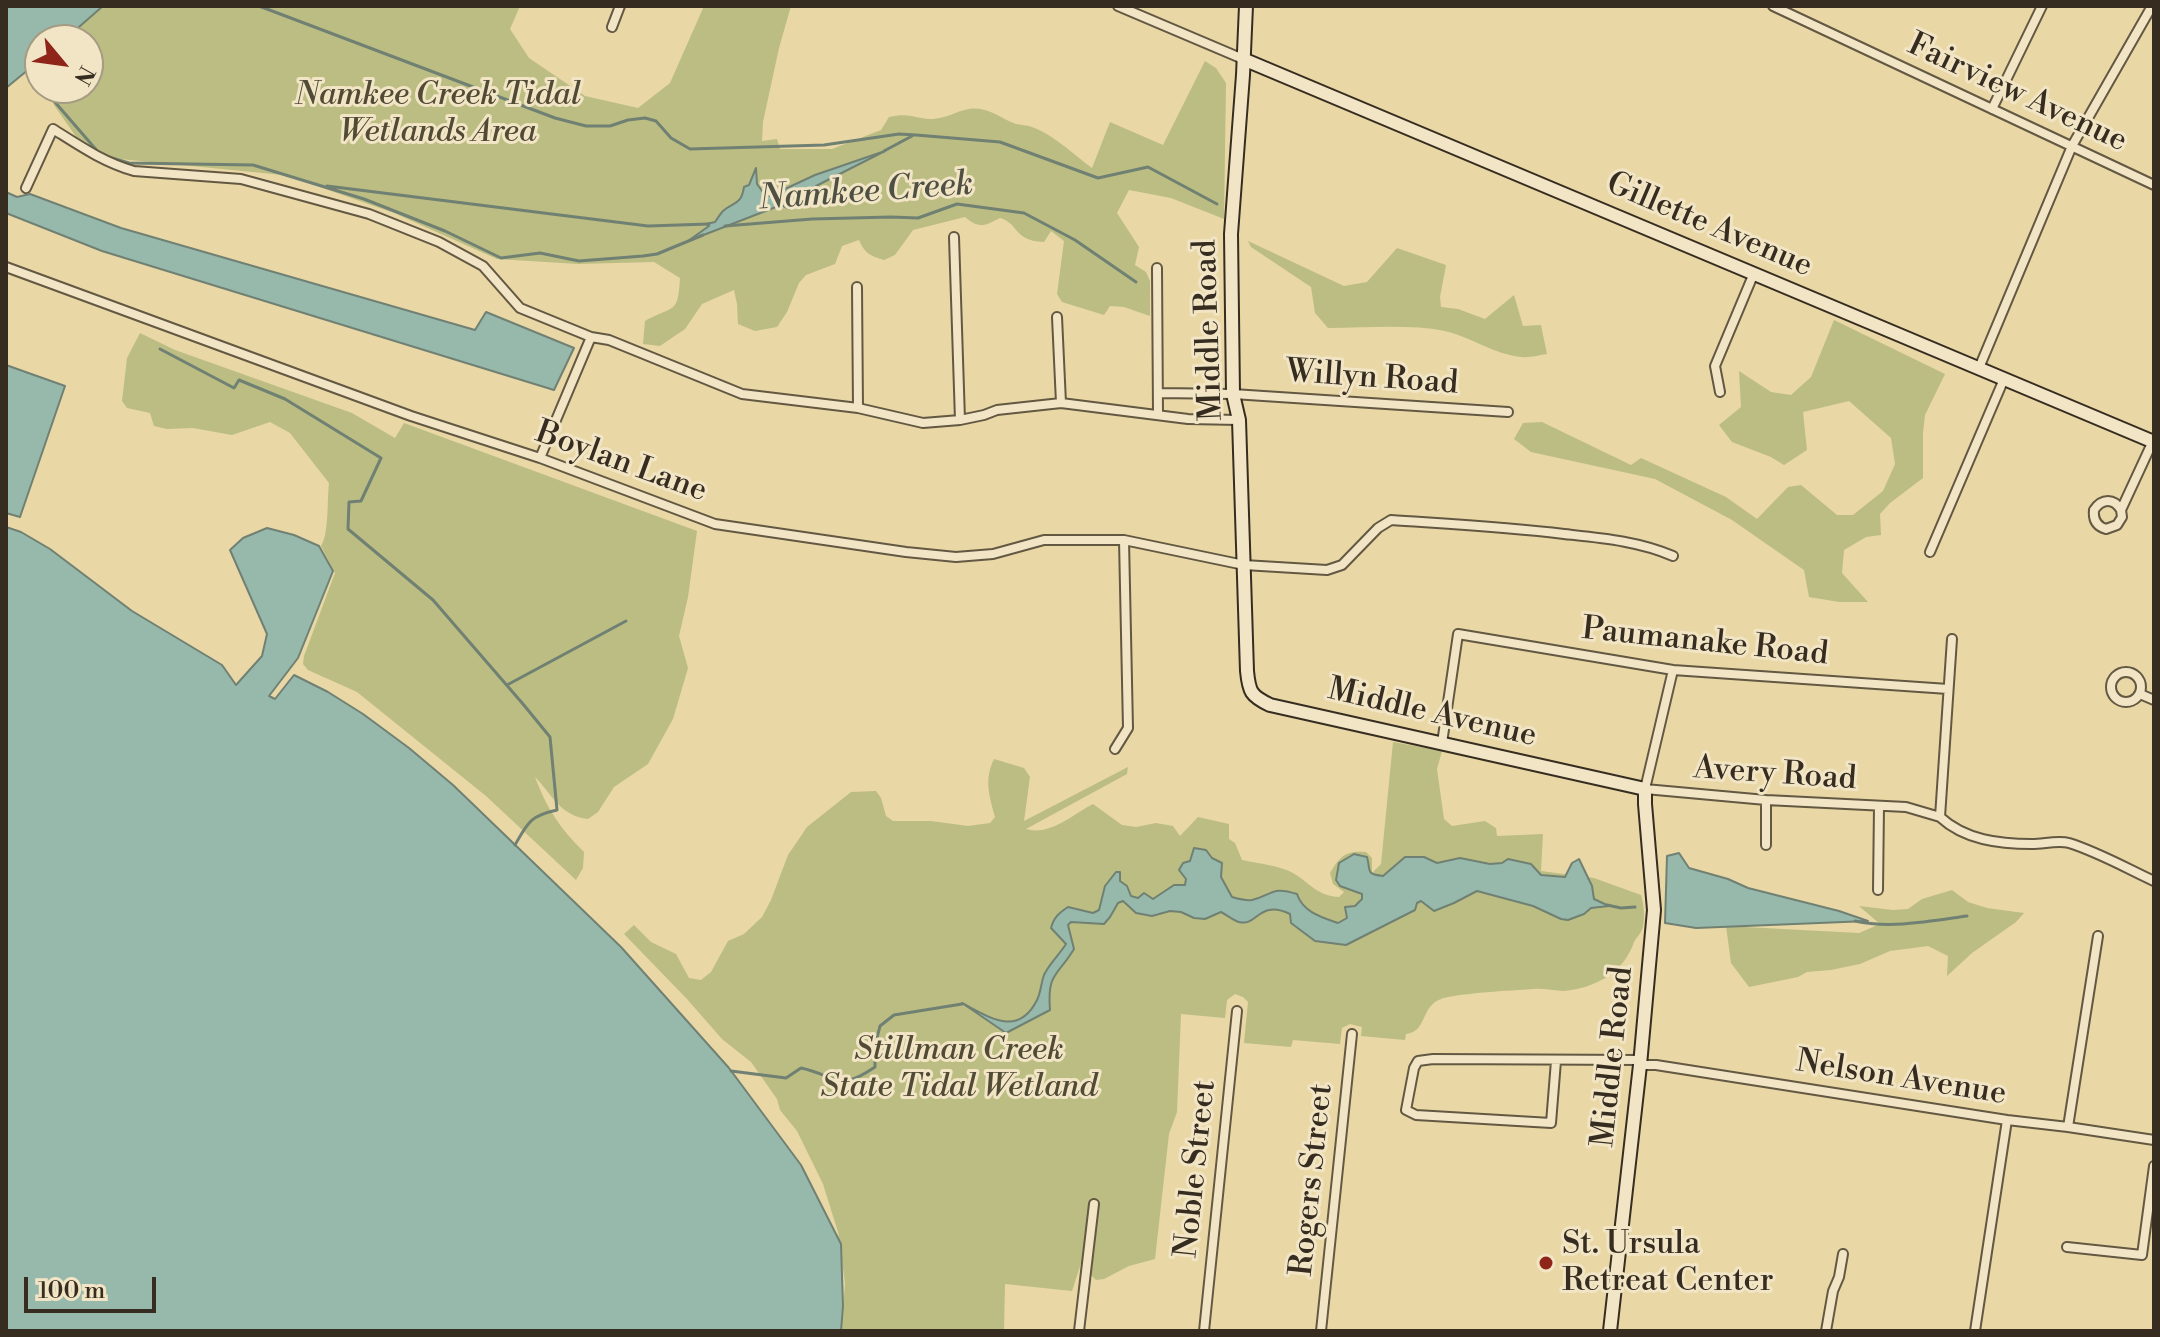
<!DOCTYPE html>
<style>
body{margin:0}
#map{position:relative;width:2160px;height:1337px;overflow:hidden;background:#e9d7a6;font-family:"Libre Bodoni",serif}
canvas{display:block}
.frame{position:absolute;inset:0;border:8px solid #362d20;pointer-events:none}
.north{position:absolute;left:24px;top:24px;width:80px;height:80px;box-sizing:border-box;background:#f1e5c5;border:2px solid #a69b83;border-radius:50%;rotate:119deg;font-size:22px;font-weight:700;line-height:32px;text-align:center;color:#362d20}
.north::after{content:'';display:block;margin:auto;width:28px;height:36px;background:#8f2418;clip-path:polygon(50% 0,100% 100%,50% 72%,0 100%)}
.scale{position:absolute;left:24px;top:1277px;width:132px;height:36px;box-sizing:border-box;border:4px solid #362d20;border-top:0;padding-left:10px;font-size:24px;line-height:28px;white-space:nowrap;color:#362d20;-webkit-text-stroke:6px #f1e5c5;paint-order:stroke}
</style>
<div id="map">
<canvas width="2160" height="1337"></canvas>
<div class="frame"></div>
<div class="north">N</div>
<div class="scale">100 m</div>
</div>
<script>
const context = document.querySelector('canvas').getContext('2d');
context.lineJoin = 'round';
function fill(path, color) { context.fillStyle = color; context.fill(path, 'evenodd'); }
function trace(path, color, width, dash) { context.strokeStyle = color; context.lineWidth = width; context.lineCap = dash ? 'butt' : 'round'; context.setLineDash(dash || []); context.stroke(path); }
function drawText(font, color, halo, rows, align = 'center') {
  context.font = font + ' "Libre Bodoni",serif'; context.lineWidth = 6; context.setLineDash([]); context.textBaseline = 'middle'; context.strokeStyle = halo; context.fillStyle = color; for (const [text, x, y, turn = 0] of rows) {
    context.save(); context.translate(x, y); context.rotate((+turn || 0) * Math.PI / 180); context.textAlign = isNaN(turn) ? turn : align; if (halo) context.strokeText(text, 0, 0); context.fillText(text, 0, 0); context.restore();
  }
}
const green = new Path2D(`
 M80,6H520L510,29L529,58L585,96L638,108L670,83L704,6H791L779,48L763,122L762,141L777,139L780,149H832L881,130L889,117C910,112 915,119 933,119C948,118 956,111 969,109C988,106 1001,119 1016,124C1020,125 1025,125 1029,126C1052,133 1073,154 1092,168L1110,122L1163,145L1205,61L1216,68L1226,83L1224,219L1171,198L1129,190L1117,213L1139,247L1135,265L1146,272L1150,281V316L1124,307L1110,306L1104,315L1062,302L1057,294L1064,241L1051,231L1044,242C1013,241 1019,223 1000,218C985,226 979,229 965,217L913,230L895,255L884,260C871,256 865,254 859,240L842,246L835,264L806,275L799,283L787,312L777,327L755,331L738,324L737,304L734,290L702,304L685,329L660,346L643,344L645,321C674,305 678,315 680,278L654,262L578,264L497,259L394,213L297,179L283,175L110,158L79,141L54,105L47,88H88V40H59Z
 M1248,241L1344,286L1367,282L1397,248L1446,265L1440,297L1441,307L1458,309L1485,319L1514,295L1523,326L1541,325L1547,354C1539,355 1530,358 1522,357C1495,355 1471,337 1445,331C1408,324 1367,328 1328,328L1315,313L1311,287L1251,247Z
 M1834,320L1945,374L1925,415L1923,433V478L1890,503L1880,514L1881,535L1866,537L1844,550L1842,573L1868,602H1839L1809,597L1804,570L1732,520L1655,479L1531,452L1514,439L1523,423L1542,422L1631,465L1641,458L1726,497L1757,519L1788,487L1801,485L1837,515H1853L1883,491L1895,464L1891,438L1849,401L1803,412L1807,450L1784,465L1771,457L1732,442L1719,425L1741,407L1739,371L1771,392L1791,395L1811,377Z
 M140,333L175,350L352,413L395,438L404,423L697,531L688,597L679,636L688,668L673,719L648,764L614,787L598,812L588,819C560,816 552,794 535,777C547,809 560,828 584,852L583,868L576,880L486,796L357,692L308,670L303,664L304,656L335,573L321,546C329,534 327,501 329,483L290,433L270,422L232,435L193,428L167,429L154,426L150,413L127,408L122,401L127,358Z
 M1393,742L1442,751L1437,769L1444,819L1452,826L1485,821L1496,828L1497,836L1543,834L1541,871L1594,878L1641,895C1644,905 1646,922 1641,932C1639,935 1636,938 1634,942C1624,972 1596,988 1564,991C1554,991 1544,988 1533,989C1506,991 1475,992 1448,997C1418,1002 1430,1031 1406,1034L1405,1040L1361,1036L1362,1027L1350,1024L1342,1028L1340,1044L1293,1040L1291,1047L1244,1043L1248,1002L1243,997L1235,994L1227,1000L1225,1018L1181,1014L1177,1112L1169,1134L1155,1259L1129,1266L1104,1279L1096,1280L1091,1275L1092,1264L1081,1263L1072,1291L1005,1284L1004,1331H837L843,1310L845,1283L838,1232L823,1184L797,1131L780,1110L777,1099L751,1062L722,1039L687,999L624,934L634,925L651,942L676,954L689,978L701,980L711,972L728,941L744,934L762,917L771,900L788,855L807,827L851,792L876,791L881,798L886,816L893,821H931L968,826L990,823L995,817C989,795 984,780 994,759L1024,768L1030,777L1024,821L1128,767L1127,774L1026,829C1050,836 1072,815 1093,804L1122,825L1136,827L1156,823L1173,826L1180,836L1198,817L1229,824V839L1235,843L1242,860C1256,863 1281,866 1293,873C1310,883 1317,896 1339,897L1344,892L1333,884L1330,873C1340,856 1346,850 1366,852L1372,858V873L1381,864Z
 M1952,890L1968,902L1987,908L2024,913L2016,922L1972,953L1947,976L1948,956L1928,946L1890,951L1860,964L1831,970L1807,972L1798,977L1749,987L1731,963L1726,926L1859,933L1880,924L1859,906L1893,910L1908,909L1922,899Z`);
const water = new Path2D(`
 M6,6H103L64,40H40V60L6,88Z
 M885,151L816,186L792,203L790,209L781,205L688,241L709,226L706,224L715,222C718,218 720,214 723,211C734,201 741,206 744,187L749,185L756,168L757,184L765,195L770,196L815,175Z
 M6,192L17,197L30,194L121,228L475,330L486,312L574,348L554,390L102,251L6,213Z
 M6,365L65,386L20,517L6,513Z
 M6,527L21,532L50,549L132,611L222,665L236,685L262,656L267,634L230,550L243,538L267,528L294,535L319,546L333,571L298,658L269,696L275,699L294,675L328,692L363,714L409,748L453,785L621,947L729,1068L801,1165L841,1244L843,1306L841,1331H6Z
 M1194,848L1206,850L1212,858L1222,863L1221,877L1232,897C1239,899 1246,901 1252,900C1274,894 1272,886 1297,894C1303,912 1321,917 1338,923L1347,918L1345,907L1355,906L1362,899V894L1340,886L1336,880L1339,863L1354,854L1367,857C1371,871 1365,874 1383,876L1405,857H1424L1437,863L1460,858L1490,864L1502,863L1508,859L1531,864L1541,875L1565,877L1572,863L1579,859L1592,886L1594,899L1609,906L1591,908L1584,914L1568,920L1561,919L1533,906L1477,891L1454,903L1434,911L1421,901L1417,903L1415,910L1346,945L1315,941L1291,923L1290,914C1259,899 1257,927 1239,922C1234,921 1227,915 1221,912L1205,919L1194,918L1181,912L1170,911L1152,916L1136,913L1123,901L1118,903L1110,917L1104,924L1071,922L1068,925L1074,949C1057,977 1047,973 1050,1010L1006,1033L962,1003C989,1017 1018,1038 1037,1000C1041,992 1041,983 1044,975C1049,964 1059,955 1066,944L1051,928C1054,917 1059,913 1068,907L1093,913L1099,910L1105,886L1116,872H1120V881L1127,886L1131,896L1138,898L1144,893L1153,899L1174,885H1185L1186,879L1179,870L1183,863L1190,861Z
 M1679,853L1689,868L1728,879L1748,888L1839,911L1868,921L1696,928L1665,923L1667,856Z`);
const stream = new Path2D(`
 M259,6L555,118L586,126H610L628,120L645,118L656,121L671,138L690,149L824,145L899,134L916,135L1000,142L1098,178L1148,167L1217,204
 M51,88L54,101L99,153
 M884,151L912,136
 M105,156L129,163L253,165L364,199L445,231L501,258L540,253L579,261L643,256L657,254L703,235
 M327,186L648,226L709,224
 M725,226L812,219L891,217L918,218L957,204L1024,213L1075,240L1136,282
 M160,349L234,388L239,380L285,399L381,458L361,501L349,502L348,529L433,600L523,704L550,737L557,810C530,816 528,822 515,845
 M507,685L626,621
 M1607,905L1621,908L1635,907
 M1855,921C1890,929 1931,921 1967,916
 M731,1071L786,1078L801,1068C838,1076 837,1093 875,1067V1046L880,1026L894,1015L962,1004`);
const street = new Path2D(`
 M1118,6L1243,59
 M1773,6L2154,185
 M612,27L620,6
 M1992,109L2042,6
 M26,188L53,129C80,146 103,162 134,171L241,179L369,214L439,242L483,266L520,308L591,337L609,340L742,394L858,408L923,423L960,420L984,415L997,410L1061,403L1188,419L1239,420
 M954,237L960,420
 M6,267L411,416L540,458L715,524L906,552L956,557L993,554L1044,540H1124L1244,565L1327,570L1342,565L1378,528L1391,520C1449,524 1507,527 1564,534C1601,538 1638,541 1673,556
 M1157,268L1158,414
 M857,287L858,408
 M1057,317L1061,403
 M1979,368L2072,146L2152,6
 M1720,392L1715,366L1754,273
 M1159,393L1233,394L1508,412
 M540,458L591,337
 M2121,510C2114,498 2102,498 2094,510C2093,519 2096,526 2106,529L2117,525L2122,517L2121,510L2153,441
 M1930,552L2004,379
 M1673,670L1645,789L1766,800L1906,807L1940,817L1952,639
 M2111 687a15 15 0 1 1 30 0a15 15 0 1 1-30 0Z
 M2140,694L2154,700
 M1442,743L1458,634L1673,670L1948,689
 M1115,749L1128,728L1124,540
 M1940,817C1965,840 1999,844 2032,844C2044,844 2058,840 2069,843C2098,852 2126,868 2154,881
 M1766,845V800
 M1878,890L1879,807
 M1556,1061L1551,1123L1416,1115L1406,1110L1414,1068L1418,1061L1433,1059L1641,1060
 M1640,1065H1656L2007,1120L2068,1127L2154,1140
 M2068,1127L2098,936
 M2067,1247L2142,1255L2154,1166
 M1079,1331L1094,1204
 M1204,1331L1237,1011
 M1321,1331L1352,1034
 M1826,1331L1833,1291L1839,1277L1843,1254
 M1975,1331L2007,1120`);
const secondary = new Path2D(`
 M1246,6L1243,75L1231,234L1233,394L1239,420L1247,671C1249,692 1251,696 1270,705L1645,789V804L1654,910L1640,1065L1610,1331
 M1243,59L2154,442`);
const markers = [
 [1546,1263,8,"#8f2418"]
];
const streetNames = [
 ["Fairview Avenue",2017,94,25],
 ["Gillette Avenue",1709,226,23],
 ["Middle Road",1210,330,-92],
 ["Willyn Road",1372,379,4],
 ["Boylan Lane",621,463,20],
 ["Paumanake Road",1705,643,6],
 ["Middle Avenue",1432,714,13],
 ["Avery Road",1775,775,4],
 ["Middle Road",1614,1057,-84],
 ["Nelson Avenue",1901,1079,9],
 ["Noble Street",1197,1169,-84],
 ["Rogers Street",1313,1180,-84]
];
const parkNames = [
 ["Namkee Creek Tidal",438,96],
 ["Wetlands Area",438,133],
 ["Stillman Creek",959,1051],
 ["State Tidal Wetland",959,1088]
];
const poiNames = [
 ["St. Ursula",1562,1245],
 ["Retreat Center",1562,1282]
];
const waterNames = [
 ["Namkee Creek",866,193,-4]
];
fill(green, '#bbbd83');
fill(water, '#97b9ab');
trace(water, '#708173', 2);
trace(stream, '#708173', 3);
trace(street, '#635842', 12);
trace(secondary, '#362d20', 16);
trace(street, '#f1e5c5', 8);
trace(secondary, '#f1e5c5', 12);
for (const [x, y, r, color] of markers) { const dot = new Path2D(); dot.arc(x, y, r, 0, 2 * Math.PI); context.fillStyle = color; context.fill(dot); trace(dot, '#f1e5c5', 3); }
drawText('32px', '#362d20', '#f1e5c5', streetNames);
drawText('italic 32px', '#514a34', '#f1e5c5', parkNames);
drawText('32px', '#362d20', '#f1e5c5', poiNames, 'left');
drawText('italic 34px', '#4e5043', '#f1e5c5', waterNames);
</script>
